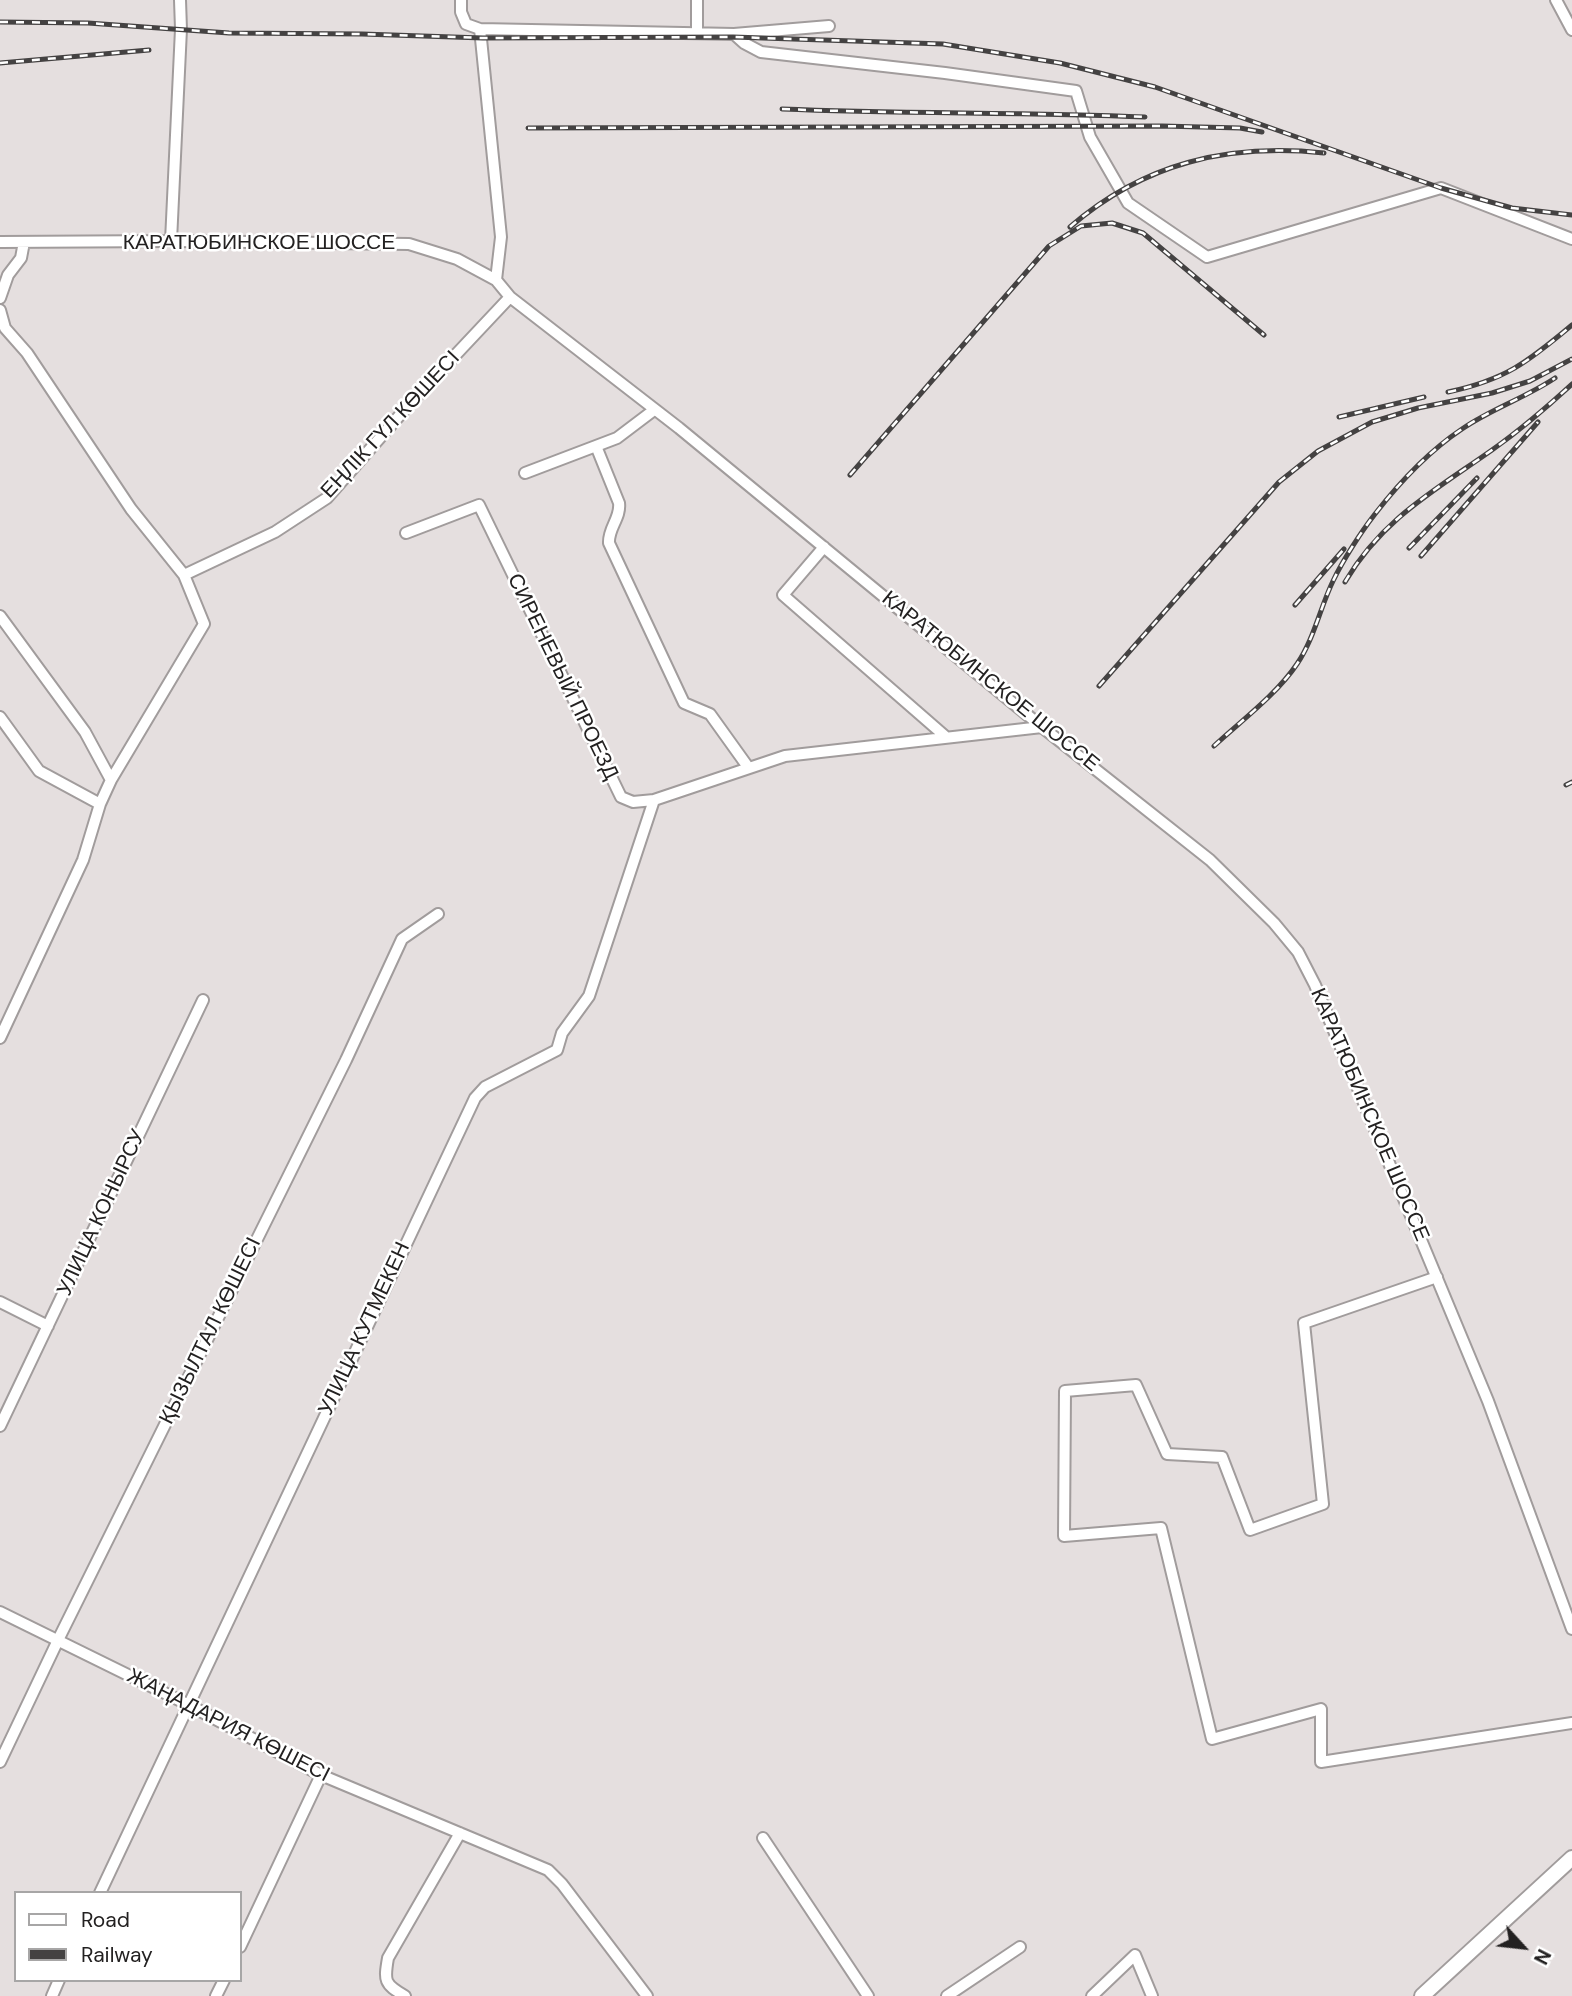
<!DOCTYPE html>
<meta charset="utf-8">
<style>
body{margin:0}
#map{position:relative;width:1572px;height:1996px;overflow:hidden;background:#e5dfdf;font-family:"DM Sans",sans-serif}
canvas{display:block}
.legend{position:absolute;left:14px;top:1891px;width:228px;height:91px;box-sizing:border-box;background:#fff;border:2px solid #a7a6a6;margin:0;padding:9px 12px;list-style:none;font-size:21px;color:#232121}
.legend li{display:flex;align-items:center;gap:14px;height:35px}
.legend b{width:35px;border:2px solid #a7a6a6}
.north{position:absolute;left:1488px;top:1912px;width:70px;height:70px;-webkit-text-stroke:5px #fff;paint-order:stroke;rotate:117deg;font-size:19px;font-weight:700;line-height:28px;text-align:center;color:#232121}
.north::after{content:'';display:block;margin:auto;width:24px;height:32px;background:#232121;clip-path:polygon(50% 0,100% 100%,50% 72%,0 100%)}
</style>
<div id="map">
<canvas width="1572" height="1996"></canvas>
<ul class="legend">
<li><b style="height:9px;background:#fff"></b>Road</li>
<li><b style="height:9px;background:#444242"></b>Railway</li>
</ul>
<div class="north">N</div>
</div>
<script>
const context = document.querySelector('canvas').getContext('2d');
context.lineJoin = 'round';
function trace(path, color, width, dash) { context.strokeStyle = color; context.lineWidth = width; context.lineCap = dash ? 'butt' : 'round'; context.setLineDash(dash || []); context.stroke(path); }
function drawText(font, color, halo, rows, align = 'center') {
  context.font = font + ' "DM Sans",sans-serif'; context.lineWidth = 5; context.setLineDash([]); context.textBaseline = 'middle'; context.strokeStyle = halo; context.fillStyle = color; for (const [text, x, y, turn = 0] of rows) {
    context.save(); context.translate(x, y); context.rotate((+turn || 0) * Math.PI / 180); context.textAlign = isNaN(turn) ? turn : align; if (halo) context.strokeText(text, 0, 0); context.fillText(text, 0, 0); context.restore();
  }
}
const street = new Path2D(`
 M461,0V12L466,24L480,29L734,34L829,26
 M697,0V33
 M1556,0L1572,30
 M480,29L501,237L496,280
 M734,34L744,43L761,52L945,73L1076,91L1090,137L1128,203L1207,257L1441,188L1572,239
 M171,241L181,29L180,0
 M0,242L171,241L409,244L457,259L496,280L510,297L679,428L1042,727L1210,860L1274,923L1298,952L1315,985L1488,1401L1572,1629
 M0,298L8,275L21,258L24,242
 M0,310L5,328L27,353L131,509L184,575L204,624L111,780
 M596,446L619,503C621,518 608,528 609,543L684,703L710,714L748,767
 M525,473L617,438L654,410
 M406,533L479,505L621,797L633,802L654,800L785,756L1042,727
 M824,547L783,595L946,737
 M184,575L275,532L327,498L415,398L510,297
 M0,616L85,732L111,780L100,804L83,860L0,1038
 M0,717L39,771L100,804
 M1437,1277L1304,1323L1323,1504L1250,1530L1222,1457L1167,1454L1136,1385L1065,1391L1064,1536L1161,1528L1212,1739L1321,1709V1762L1572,1723
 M0,1302L48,1326
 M0,1426L203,1000
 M0,1612L187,1704L321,1775L548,1870L562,1884L647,1996
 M0,1762L60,1636L346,1060L402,939L438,914
 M763,1838L868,1996
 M100,1893L475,1098L485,1087L557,1050L562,1033L589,996L654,800
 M240,1947L321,1775
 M52,1996L59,1980
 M216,1996L224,1980
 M405,1996C384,1984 384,1981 388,1958L460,1833
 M947,1996L1020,1947
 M1092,1996L1135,1955L1152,1996`);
const secondary = new Path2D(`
 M1422,1996L1572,1858`);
const rail = new Path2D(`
 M0,22L88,23L229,33L362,34L483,38L733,37L943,44L1060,63L1155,87L1441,188L1512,208L1572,215
 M0,63L149,50
 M782,109C903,114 1024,112 1145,117
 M528,128L1162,126L1240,128L1262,132
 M1070,227C1144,163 1228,143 1324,153
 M1448,392C1505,380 1528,362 1572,325
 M1339,417L1424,397
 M850,475L1049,246L1081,226L1112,223L1143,233L1264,335
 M1409,548L1477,478
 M1421,556L1538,422
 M1345,582C1382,519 1434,491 1492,450C1520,430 1547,407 1572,384
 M1295,605L1344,549
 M1099,686L1279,482L1318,451L1372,422L1418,408L1492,393L1530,381L1572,359
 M1214,746C1241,721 1277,694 1297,664C1314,639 1320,608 1333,581C1343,560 1361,532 1375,514C1399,483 1429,451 1462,429C1491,409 1525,398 1555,378
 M1566,785L1572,782`);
const streetNames = [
 ["КАРАТЮБИНСКОЕ ШОССЕ",259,243],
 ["ЕҢЛІК ГҮЛ КӨШЕСІ",391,425,-47],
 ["СИРЕНЕВЫЙ ПРОЕЗД",562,677,64],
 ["КАРАТЮБИНСКОЕ ШОССЕ",990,682,39],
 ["КАРАТЮБИНСКОЕ ШОССЕ",1369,1115,67],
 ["УЛИЦА КОНЫРСУ",102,1213,-65],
 ["УЛИЦА КУТМЕКЕН",365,1329,-65],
 ["ҚЫЗЫЛТАЛ КӨШЕСІ",211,1331,-64],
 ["ЖАҢАДАРИЯ КӨШЕСІ",228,1726,27]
];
trace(street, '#a19c9c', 14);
trace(secondary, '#a19c9c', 18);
trace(street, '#fff', 10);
trace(secondary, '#fff', 14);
trace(rail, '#444242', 5);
trace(rail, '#fff', 2.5, [8]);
drawText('21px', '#232121', '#fff', streetNames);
</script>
